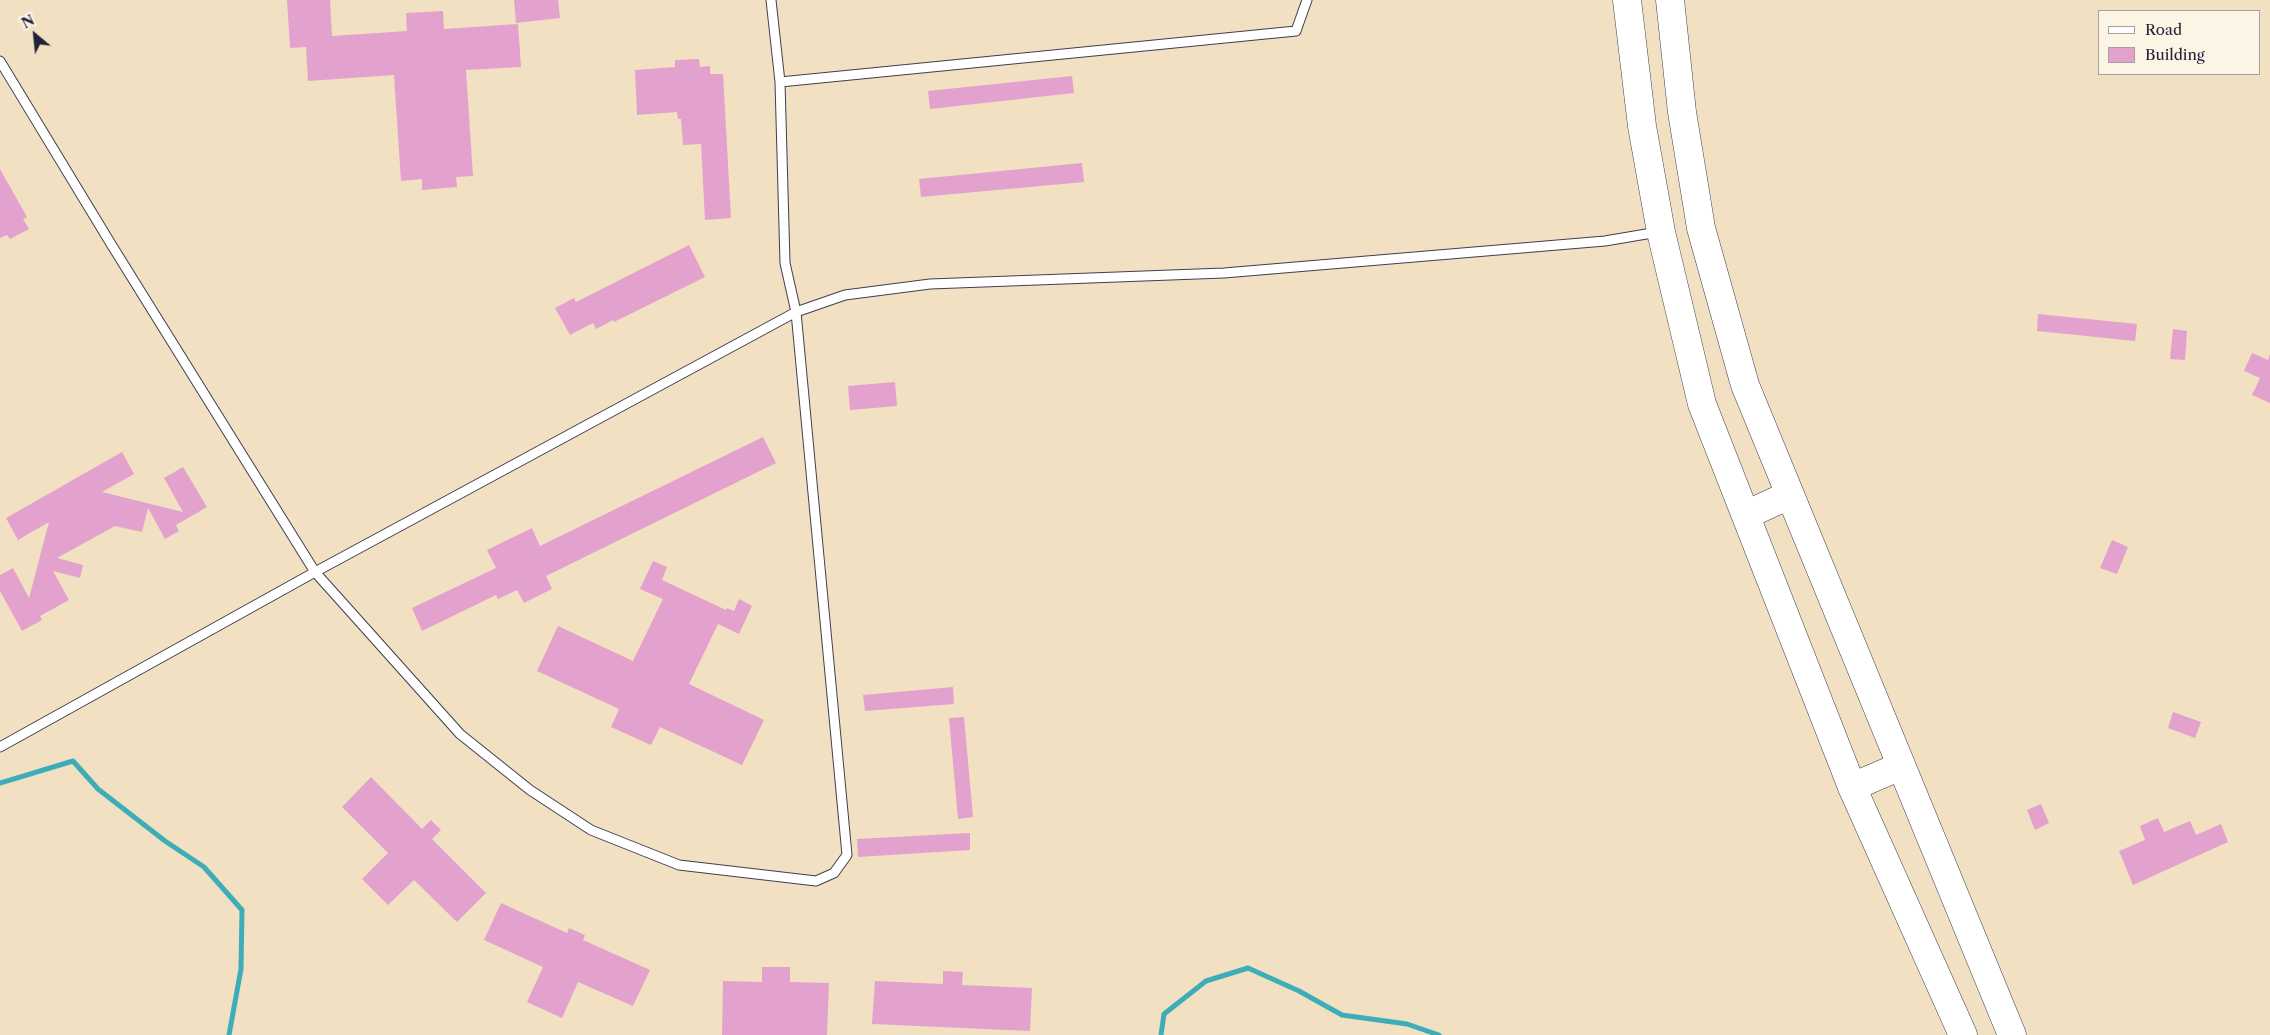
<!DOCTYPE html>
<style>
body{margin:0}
#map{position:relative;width:2270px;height:1035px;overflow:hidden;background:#f1e0c1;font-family:"Libre Caslon Text",serif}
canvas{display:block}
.legend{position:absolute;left:2098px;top:10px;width:162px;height:65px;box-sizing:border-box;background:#fcf5e5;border:1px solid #a5a1a1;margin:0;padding:6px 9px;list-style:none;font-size:15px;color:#22223b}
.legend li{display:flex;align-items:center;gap:10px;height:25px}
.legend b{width:25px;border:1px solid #a5a1a1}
.north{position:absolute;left:10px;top:10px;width:50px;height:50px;-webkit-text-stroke:4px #fcf5e5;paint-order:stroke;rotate:332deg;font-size:14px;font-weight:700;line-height:20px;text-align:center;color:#22223b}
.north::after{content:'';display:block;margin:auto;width:18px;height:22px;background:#22223b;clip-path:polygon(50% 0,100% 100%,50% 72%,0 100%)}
</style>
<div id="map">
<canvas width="2270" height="1035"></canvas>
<ul class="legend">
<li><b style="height:6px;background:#fff"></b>Road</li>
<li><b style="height:14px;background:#e3a2ce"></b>Building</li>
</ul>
<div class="north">N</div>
</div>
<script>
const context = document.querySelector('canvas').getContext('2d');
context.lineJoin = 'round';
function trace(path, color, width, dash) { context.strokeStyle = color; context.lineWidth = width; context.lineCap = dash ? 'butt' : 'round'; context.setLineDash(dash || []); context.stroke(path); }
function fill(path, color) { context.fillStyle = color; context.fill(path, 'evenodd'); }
const stream = new Path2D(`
 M0,783L73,761L98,789L165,841L204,867L242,910L241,969L229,1035
 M1161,1035L1164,1014L1206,981L1248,968L1299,991L1342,1015L1407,1024L1439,1035`);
const building = new Path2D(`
 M287,0H330L332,36L407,31L406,13L443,11L444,29L518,24L521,67L466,70L473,176L456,177L457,187L422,190V179L401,181L394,75L308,81L306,47L290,48Z
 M514,0H558L560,18L516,23Z
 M699,59L700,67L710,66V74H723L731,218L705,220L701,144L683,145L681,119H678L677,112L637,115L635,70L675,67V60Z
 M1072,76L1074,93L930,109L928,91Z
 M1082,163L1084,182L921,197L919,179Z
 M0,169L27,217L23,219L29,229L10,239L7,235L0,238Z
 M689,245L705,277L614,322L613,320L596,329L593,323L570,335L555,308L574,298L576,302Z
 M2038,314L2137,324L2135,341L2037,331Z
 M2173,329L2187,331L2185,360L2170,359Z
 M2252,353L2268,360L2270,354V403L2252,395L2260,378L2244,371Z
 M895,382L897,406L850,410L848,386Z
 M763,437L776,463L546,576L552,589L524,603L517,590L498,599L496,595L422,631L412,608L496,568L487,550L532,528L540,546L542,545Z
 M122,452L134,474L102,492L183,512L164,478L183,467L207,507L176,525L179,531L165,539L148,508L142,532L115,526L57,558L83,565L80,578L53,571L69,600L40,616L42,620L22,631L0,591V575L13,568L29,598L49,522L18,540L6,518Z
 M2112,540L2128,547L2117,574L2100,568Z
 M653,561L667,567L662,580L726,610L727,608L734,611L739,599L752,606L739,634L718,624L689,684L764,720L742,765L660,727L651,745L611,727L619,709L537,671L558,626L633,661L663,599L640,589Z
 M953,687L954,704L865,711L863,695Z
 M2173,712L2201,722L2195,738L2168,728Z
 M964,717L973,817L958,819L949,718Z
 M371,777L422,829L431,820L441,830L432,839L486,893L457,922L414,880L388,905L362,879L388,853L342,807Z
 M2041,804L2049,823L2035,830L2027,810Z
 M2158,818L2164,832L2190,821L2196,835L2221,824L2228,842L2133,885L2119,851L2145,840L2140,826Z
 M970,833V850L858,857L857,839Z
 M501,903L567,933L569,928L585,935L583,940L650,970L633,1006L578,982L562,1018L527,1002L543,967L484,940Z
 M762,967H790V982L829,983L827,1035H722L723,981L762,982Z
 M943,971L963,972L962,985L1032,988L1030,1031L872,1024L875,981L943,984Z`);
const service = new Path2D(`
 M0,61L111,244L315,572L460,734L530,790L591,830L679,865L816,881L834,873L847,855L796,312L785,263L780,82L771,0
 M780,82L1296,31L1307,0
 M0,747L315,572L796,312L845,295L930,284L1224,273L1605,241L1658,232`);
const primary = new Path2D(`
 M1627,0L1642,126L1661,232L1702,404L1852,787L1963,1035
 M1670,0L1682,112L1701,228L1745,385L2012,1035`);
const trunk = new Path2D(`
 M1746,515L1789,495
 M1852,787L1901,766`);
trace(stream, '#3daeb7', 5);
fill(building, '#e3a2ce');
trace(service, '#413e4f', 11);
trace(primary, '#413e4f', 29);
trace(trunk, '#413e4f', 29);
trace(service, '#fff', 9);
trace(primary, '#fff', 28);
trace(trunk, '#fff', 28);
</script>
